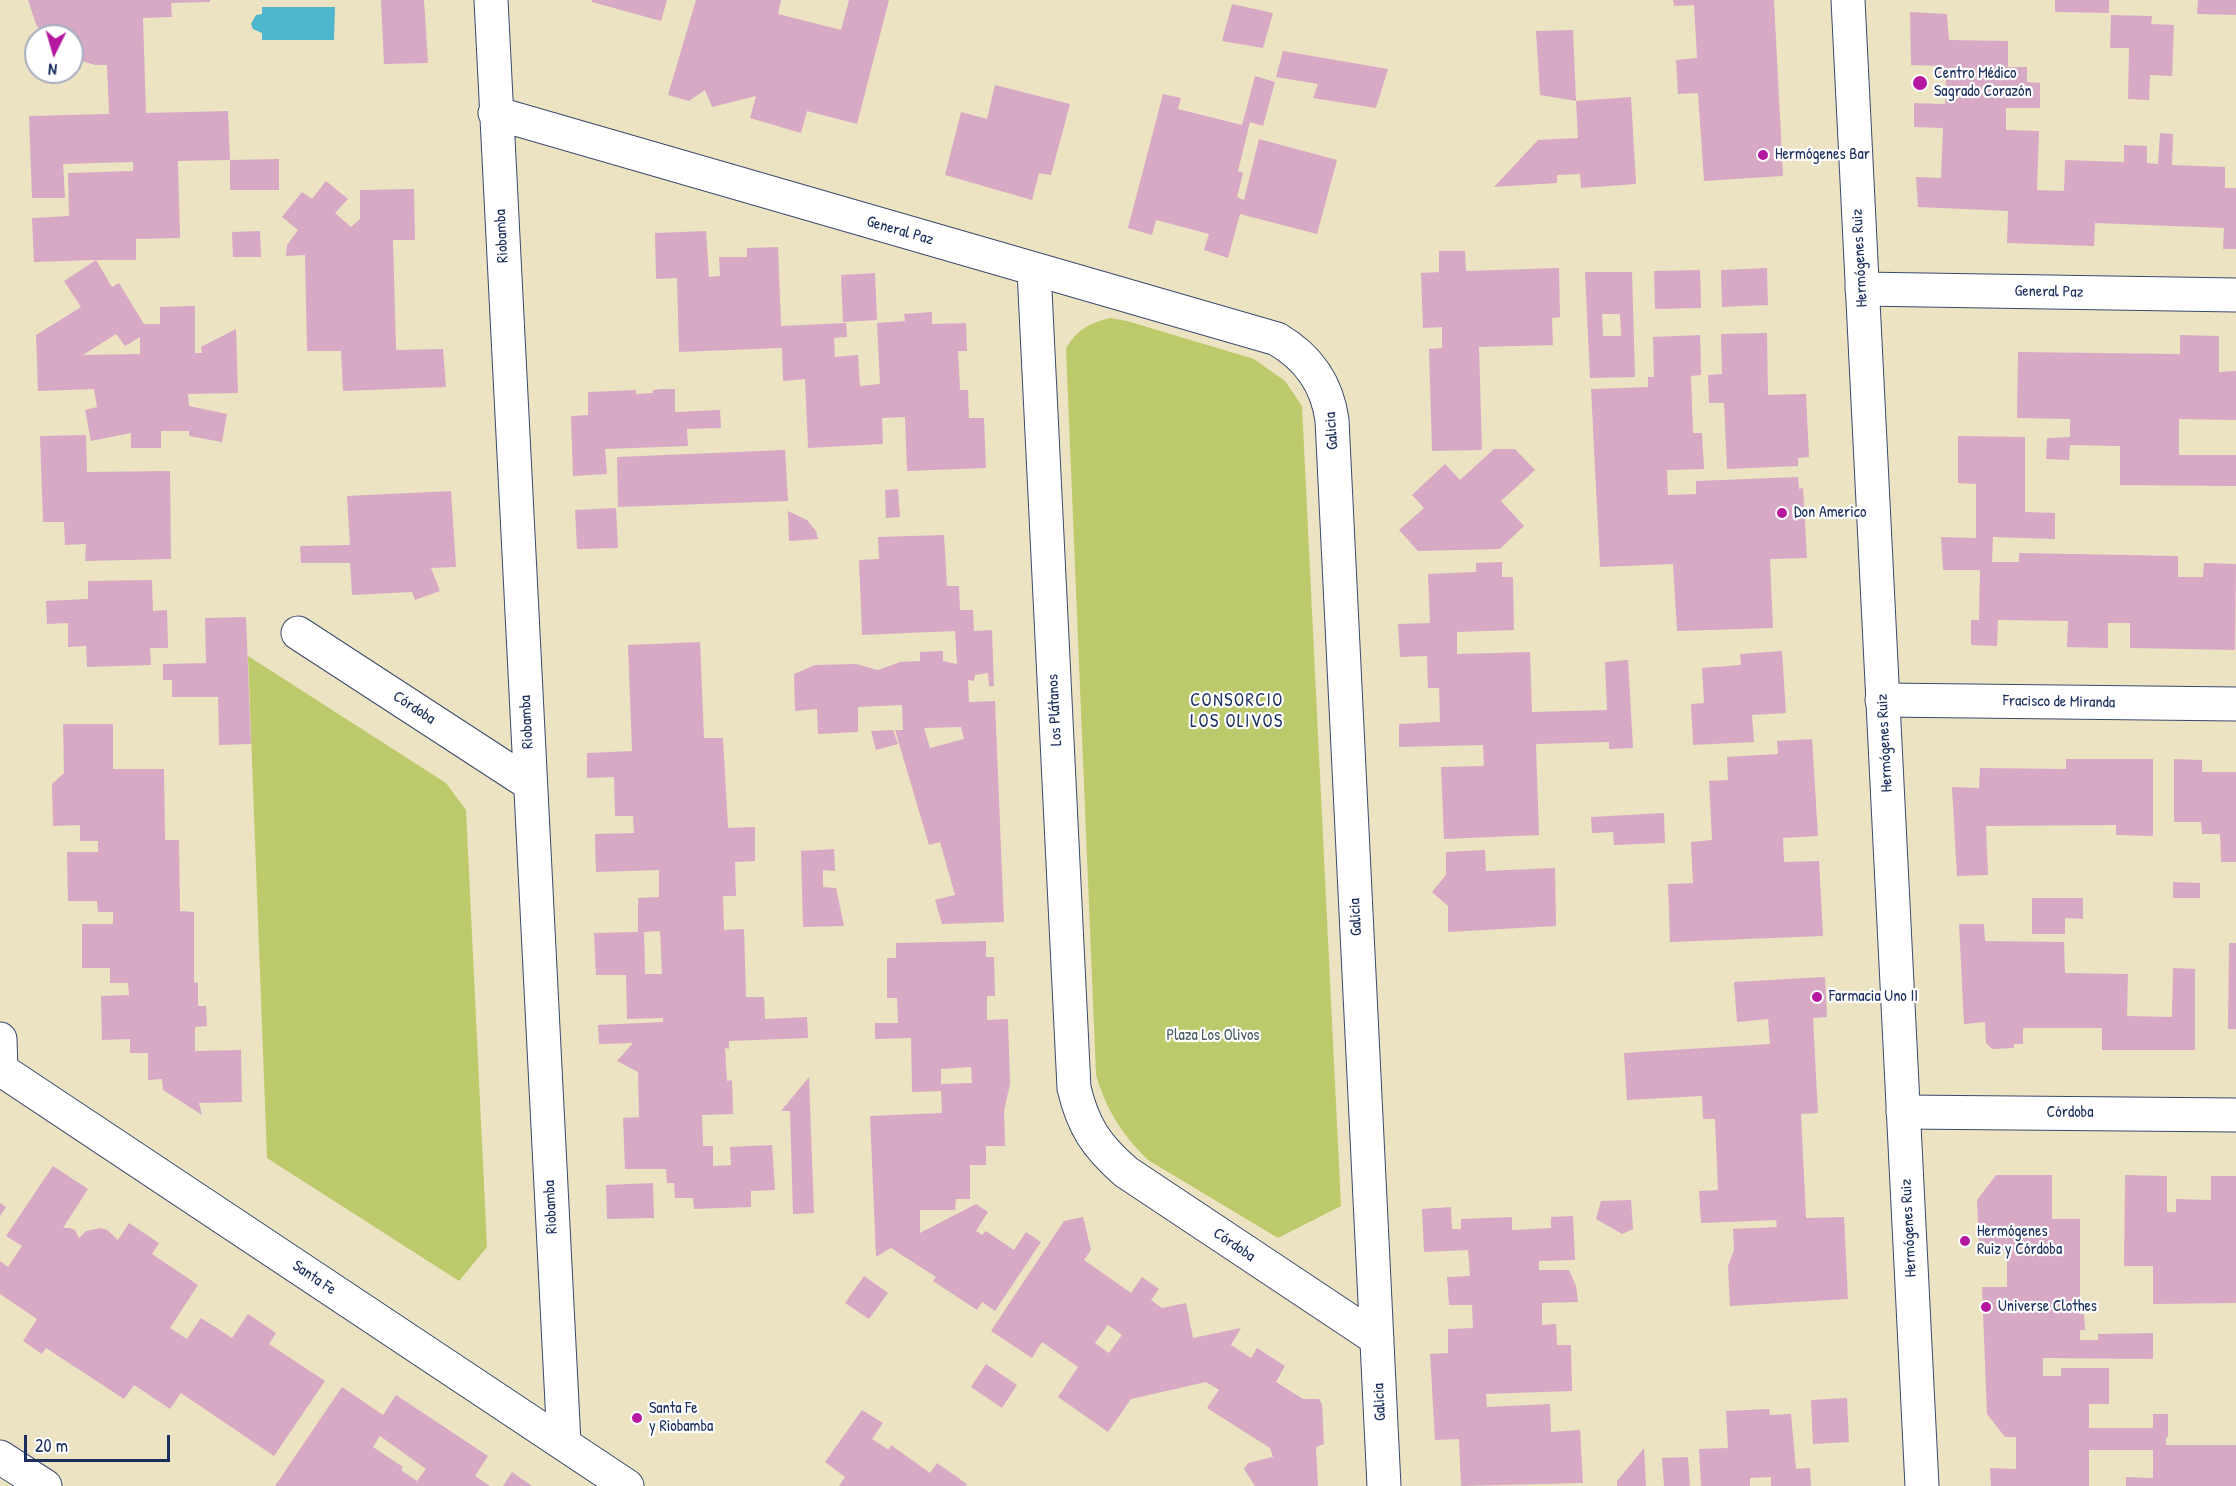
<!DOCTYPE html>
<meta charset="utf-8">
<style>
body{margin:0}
#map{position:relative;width:2236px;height:1486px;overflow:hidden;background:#ece3c3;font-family:"Patrick Hand",sans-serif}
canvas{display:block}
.north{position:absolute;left:24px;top:24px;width:60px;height:60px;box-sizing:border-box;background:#fff;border:2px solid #a4acbf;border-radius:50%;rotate:185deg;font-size:16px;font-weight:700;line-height:24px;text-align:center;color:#1b2f5e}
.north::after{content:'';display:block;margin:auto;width:21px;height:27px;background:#b5179e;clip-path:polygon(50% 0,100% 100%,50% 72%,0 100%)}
.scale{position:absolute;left:24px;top:1435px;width:146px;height:27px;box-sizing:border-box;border:3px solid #1b2f5e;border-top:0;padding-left:8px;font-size:18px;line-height:21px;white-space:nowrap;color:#1b2f5e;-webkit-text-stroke:4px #fff;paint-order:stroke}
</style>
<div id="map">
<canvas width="2236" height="1486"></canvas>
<div class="north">N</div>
<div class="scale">20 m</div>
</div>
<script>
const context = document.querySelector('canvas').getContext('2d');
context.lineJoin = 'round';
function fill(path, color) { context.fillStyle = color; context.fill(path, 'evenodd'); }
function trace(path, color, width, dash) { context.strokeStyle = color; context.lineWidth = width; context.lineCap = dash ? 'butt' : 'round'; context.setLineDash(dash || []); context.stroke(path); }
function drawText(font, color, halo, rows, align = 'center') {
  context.font = font + ' "Patrick Hand",sans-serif'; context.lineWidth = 4.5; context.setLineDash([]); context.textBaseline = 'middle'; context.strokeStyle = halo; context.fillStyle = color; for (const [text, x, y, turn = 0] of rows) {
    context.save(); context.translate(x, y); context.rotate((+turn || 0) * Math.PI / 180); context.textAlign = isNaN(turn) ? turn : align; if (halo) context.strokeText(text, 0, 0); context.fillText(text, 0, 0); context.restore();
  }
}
const green = new Path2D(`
 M1110,318L1127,321L1254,359L1285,381L1302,406L1341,1206L1278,1238L1148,1160C1122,1135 1106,1109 1096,1075L1066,349C1076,330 1090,323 1110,318Z
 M248,656L446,783L466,810L487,1247L459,1281L267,1158Z`);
const water = new Path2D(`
 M262,7H335L334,40H262V33L253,29L251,24L256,15L262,14Z`);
const building = new Path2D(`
 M28,0H210V2L171,3L172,17L143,18L146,113L228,111L230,160L178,161L180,238L136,239V260H96L112,287L119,283L144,324H160V307L195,306V353H202L201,347L236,329L238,393L188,394L189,406L227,414L222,442L189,436V431H161V448H131V433L91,441L85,410L97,407L94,389L38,391L36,335L81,307L64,281L96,260L34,262L32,218L69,216L68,173L133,171V162L63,164L65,198H32L29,116L109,114L107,65H95L72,58V36H43L36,24ZM116,334L125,346L140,337V354L83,355Z
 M381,0H424L428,63L384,64Z
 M592,0H667L661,21L592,2Z
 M696,0H781L778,14L841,30L849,0H889L857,124L807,111L801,133L750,118L756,96L712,107L705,90L689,101L668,95Z
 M1673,0H1774L1783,176L1704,181L1698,93L1678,94L1676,60L1697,58L1694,5L1674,6Z
 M2055,0H2109V13L2055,12Z
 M2198,0H2236V15L2197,14Z
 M1232,4L1273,13L1263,48L1222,41Z
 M1910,12L1947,14L1949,40L2008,41V67H2027V82L2040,83V108H2006V130L2039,131L2037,190L2064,191L2065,160L2124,162V145L2147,146V163L2158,164L2160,133L2173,134L2172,165L2225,167V188H2236V249H2223L2224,228L2095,223L2094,246L2007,243L2008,211L1918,207L1916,177L1941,178L1943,128L1914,127V103L1945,104L1946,76H1938V66L1911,65Z
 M2111,15L2152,16L2151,24L2174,25L2172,76L2150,75L2149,100L2128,99L2129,48H2110Z
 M1573,30L1576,101L1540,95L1536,31Z
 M1283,51L1388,69L1376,108L1313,98L1318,84L1276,77Z
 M1255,76L1275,82L1263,126L1250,122L1238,171L1243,173L1237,197L1244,200L1259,139L1337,160L1317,234L1240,214L1228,258L1204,250L1209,234L1156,220L1152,235L1128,228L1163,94L1181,98L1178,109L1242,125Z
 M995,85L1070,104L1051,175L1039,173L1032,200L945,175L961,112L987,119Z
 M1631,97L1636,184L1581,188L1580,174L1557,175V183L1494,187L1538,140L1578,138L1576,101Z
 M279,159V190H230V160Z
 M326,181L348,199L335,213L351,227L360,219V190L414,189L415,240H393L396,350L443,349L446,387L343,391L341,351H307L305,255L286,256L287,245L298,230L282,217L302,192L312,199Z
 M260,231L261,257H233L232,232Z
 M706,231L709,277L720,276L719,257H747V248L778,247L781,326L846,323L847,337L834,338L835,357L858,355L860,386L880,384L877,323L905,321L904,314L932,312V324L966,323L967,351H958L960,390H968L969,418H984L986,468L907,471L905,417L882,418L883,444L808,448L805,379L783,381L782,348L679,352L677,278L656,279L655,233Z
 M1439,251H1465L1466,271L1559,268L1560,317L1552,318L1553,345L1479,347L1482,450L1432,451L1429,349L1442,348V327L1423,328L1421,273L1439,272Z
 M1767,268L1768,305L1722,307L1721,270Z
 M1700,270L1701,308L1655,309L1654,271Z
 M1585,272H1632L1635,377L1590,378ZM1602,314H1620L1621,336H1603Z
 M875,273L877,320L843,322L841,275Z
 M1767,333L1768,395L1806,394L1809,457L1798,458V466L1727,469L1724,403H1709L1708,375L1722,374L1721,334Z
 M1700,335L1701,375L1691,376L1693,433H1702L1704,469L1667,470L1668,495L1696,494V481L1798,477L1799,489L1803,488L1807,558L1770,559L1773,628L1677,631L1673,564L1600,567L1591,389L1648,387V377H1654L1653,337Z
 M2180,335L2219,336V372L2236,371V420L2179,419V455H2236V486L2120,485V446L2070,445L2069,460L2046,459L2047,438L2070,437V419L2017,418L2018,352L2180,354Z
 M661,389H675V412L720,410L721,428L687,429L688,446L605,449L607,474L573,476L571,416L588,415V392L636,390V394L653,393V390Z
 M86,435L87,472L170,471L171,559L85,561L86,544L65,545L64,522H43L40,436Z
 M1958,436L2025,437V512L2055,513V539L1993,537L1992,562H2019V553L2178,556V577H2203L2204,563L2236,564L2235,650L2130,648V623H2108V648L2067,647L2068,621L1998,620L1997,646L1971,645V620H1979L1980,570H1943L1941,537L1976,538V484L1958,483Z
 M1494,449H1515L1535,470L1501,501L1524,526L1500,549L1418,551L1399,530L1424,508L1412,495L1445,464L1460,480Z
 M785,450L788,501L618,507L617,457Z
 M898,489L900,517L886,518L885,490Z
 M451,491L456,567L431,568L440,591L415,600L412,592L352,595L350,563H301L300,546L350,545L347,496Z
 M616,508L618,548L577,549L575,510Z
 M788,511L807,520L816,531L818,539L789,541Z
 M944,535L947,586H959L960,610H973L974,631L992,630L994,686H989L988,673L975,675L974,681L968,680L969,702L995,701L1004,922L942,924L935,900L955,895L940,842L929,845L895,730H903L902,705L858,707V732L818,734L817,709L795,711L794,674L815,665L856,664L878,670L900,662L920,661V652L943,651V661L957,664L955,631L862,635L859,560L879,559L878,537ZM961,727L964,739L930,748L924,728Z
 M1502,562V577H1513L1514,630L1457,632V654L1530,652L1532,712L1607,710L1605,662L1628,660L1633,748L1609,749V742L1536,744L1539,835L1444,839L1441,767L1484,766L1483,745L1399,747V724L1440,722L1439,688H1428L1427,656L1400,657L1398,624L1430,623L1428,574L1476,572V563Z
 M152,580L153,611L167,610L168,648H150L151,665L87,667L86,646L68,647V623L47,624L46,601L88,599V581Z
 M246,617L251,744L219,745L218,697H172V680H163V664L206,663L205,618Z
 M700,642L704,738H723L728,828L755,827V861L735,862L736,896H723L724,930L744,929L746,997H764L765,1019L807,1017L808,1038L729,1041V1049L725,1048L727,1081L732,1080L733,1114L702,1115L703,1146H713V1166L731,1165L730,1147L772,1145L775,1190L751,1191V1207L694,1209L693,1198H675L674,1183H667L666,1169H625L623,1118L639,1117L638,1072L617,1061L633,1043L599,1044L598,1025L663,1022V1018L627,1019L626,975H596L594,933L638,932V898L659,897V870L596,872L595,834L634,833L633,816H615L614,777L587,778V753L632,751L628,645ZM660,931L662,974H645L644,932Z
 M1782,651L1786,713L1752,715L1754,742L1693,745L1691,704L1704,703L1702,668L1741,665L1740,654Z
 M63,724H113V769H164L165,840H179L180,911L194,912V982L198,983V1006H206L207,1026L195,1027V1051L241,1050L242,1102L199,1103L202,1115L163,1090L162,1079L148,1080V1053H130V1039L102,1040L101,996L129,995L128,983H110V968H82V924H113V912H98L97,901H68L67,852H98V841H80V825L53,826L52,784L64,773Z
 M893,730L898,744L876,750L871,731Z
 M1812,739L1818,836L1783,838L1784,862L1819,861L1823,936L1670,942L1668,884L1693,883L1691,842L1712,840L1709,781L1728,780L1727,757L1778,754L1777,741Z
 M2066,759H2153V836L2116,835V825L1986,826L1988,875L1957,876L1952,787L1979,788L1980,768L2066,769Z
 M2174,759L2202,760V772H2236V862H2221L2220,834H2202L2201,822H2174Z
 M1664,813L1665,843L1614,845L1613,832L1592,833L1591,817Z
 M834,849L835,871L823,870V887L836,888L844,926L803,927L801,851Z
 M1485,850L1486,871L1555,868L1556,926L1448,932V906L1432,892L1446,875V852Z
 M2173,882L2200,883V898H2173Z
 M2032,898H2083V919L2065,918V934H2032Z
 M1959,924H1984L1985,941L2064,942L2065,973L2128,974L2127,1016L2172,1017L2173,968L2195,969V1050H2102V1028H2023V1044H2014V1048L1992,1049L1986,1043L1985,1022L1964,1024Z
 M986,941V957H994L995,996H987V1020L1008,1019L1010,1084L1004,1111L1005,1146H986V1165H970V1199H956L955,1210H920V1233L976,1204L988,1212L976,1231L982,1235L986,1231L1014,1250L1026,1232L1041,1242L995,1311L982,1302L977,1310L933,1281L936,1277L891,1248L876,1257L870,1116L942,1113L941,1091L912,1092L911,1038L875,1039V1023H898L897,998H887V958H896V943ZM971,1067L972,1083L941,1084V1069Z
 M2229,943H2236V1029H2228Z
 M1825,977L1827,1017L1813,1018L1818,1113L1801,1114L1806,1218L1844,1217L1848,1299L1730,1306L1728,1266L1734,1250L1733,1229L1777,1227L1776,1220L1701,1223L1699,1191L1718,1190L1715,1119H1703L1702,1096L1627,1100L1624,1053L1770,1044L1768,1019L1737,1022L1734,982Z
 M809,1077L814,1213L793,1214L790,1111H781Z
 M53,1166L88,1189L63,1228H70L75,1230L79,1238L86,1231L100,1228L107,1230L118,1240L129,1223L159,1243L152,1254L198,1285L170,1328L187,1339L201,1318L232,1338L248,1314L276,1333L269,1344L325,1381L274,1456L181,1393L170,1409L134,1385L124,1399L46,1348L42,1354L23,1341L37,1319L0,1294V1261L8,1267L22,1246L6,1236Z
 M1996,1175H2052V1219H2080V1314H2084L2085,1330H2080V1340H2098V1334L2153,1333V1359L2043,1358V1376H2061V1368H2109V1404H2089V1428H2153V1414H2168V1437L2166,1438V1445H2236V1486H2126V1477L2153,1478V1450H2089V1486H1991L1990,1468L2016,1469V1437H2005L1987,1414L1982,1287H2007V1250L1979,1249L1977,1200Z
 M2125,1175L2167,1176V1212H2176V1199L2211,1200V1176H2236V1303L2153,1304V1266H2124Z
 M653,1183L654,1218L607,1219L606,1185Z
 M1631,1200L1633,1229L1622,1234L1596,1219L1601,1201Z
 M0,1203L6,1207L0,1216Z
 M1451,1207L1452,1229H1461V1219L1512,1217V1230L1551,1228V1217L1573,1216L1575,1260L1539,1261V1270H1569L1576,1286L1578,1302L1542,1303V1325L1556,1324L1557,1345H1571L1572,1391L1486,1394L1487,1407L1550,1404L1551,1432L1580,1430L1583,1483L1461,1486L1459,1439L1435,1440L1430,1354L1448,1353V1329L1473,1328L1472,1305H1449L1447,1277L1470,1276L1468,1250L1424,1252L1422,1209Z
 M1083,1217L1091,1250L1084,1260L1131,1293L1142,1277L1159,1289L1151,1300L1162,1308L1186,1303L1193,1338L1241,1328L1231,1345L1251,1358L1257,1348L1285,1366L1276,1382L1303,1399H1319L1322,1404L1324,1444L1316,1447L1318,1486H1255L1244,1469L1248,1463L1273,1457L1270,1448L1207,1408L1219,1390L1206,1382L1131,1399L1108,1432L1058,1397L1078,1367L1042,1342L1032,1358L991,1331L1064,1221ZM1108,1325L1122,1335L1109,1353L1095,1343Z
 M864,1276L888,1293L869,1319L845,1303Z
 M986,1364L1017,1385L1002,1408L971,1387Z
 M342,1387L383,1415L396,1395L488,1456L475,1476L490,1486H275ZM380,1436L426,1469L417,1481L401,1470L403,1467L373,1447Z
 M1847,1398L1849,1442L1813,1444L1811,1400Z
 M1769,1409L1770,1415L1791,1414L1796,1469L1810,1468L1811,1486H1771V1477L1750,1478V1486H1701L1699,1449L1728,1448L1726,1411Z
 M862,1410L883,1423L872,1439L889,1450L891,1445L930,1473L937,1463L967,1484L966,1486H839L845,1477L825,1462Z
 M1644,1448L1646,1486H1617V1481Z
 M1688,1457L1690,1486H1664L1662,1458Z
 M512,1472L532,1486H503Z`);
const minor = new Path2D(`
 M491,0L564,1443
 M495,113L1277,339C1309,358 1327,384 1332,420L1384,1486
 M1034,270L1074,1088C1083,1126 1096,1146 1126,1172L1377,1339
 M1862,289L2236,295
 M298,633L530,784
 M1882,700L2236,704
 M0,1039L1,1070
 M0,1069L627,1486
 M1903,1112L2236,1115
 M0,1457L45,1486`);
const tertiary = new Path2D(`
 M1848,0L1922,1486`);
const markers = [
 [1920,83,8,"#b5179e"],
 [1763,155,6,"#b5179e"],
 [1782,513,6,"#b5179e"],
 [1817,997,6,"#b5179e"],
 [1965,1241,6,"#b5179e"],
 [1986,1307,6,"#b5179e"],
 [637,1418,6,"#b5179e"]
];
const poiNames = [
 ["Centro Médico",1934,74],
 ["Sagrado Corazón",1934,92],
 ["Hermógenes Bar",1775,155],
 ["Don Americo",1794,513],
 ["Farmacia Uno II",1829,997],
 ["Hermógenes",1977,1232],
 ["Ruiz y Córdoba",1977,1250],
 ["Universe Clothes",1998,1307],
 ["Santa Fe",649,1409],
 ["y Riobamba",649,1427]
];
const streetNames = [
 ["General Paz",900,231,16],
 ["Riobamba",502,236,-93],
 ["Hermógenes Ruiz",1860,258,-93],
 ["General Paz",2049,292,1],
 ["Galicia",1332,431,-94],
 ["Fracisco de Miranda",2059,702,1],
 ["Córdoba",414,708,33],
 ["Los Plátanos",1055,710,-93],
 ["Riobamba",527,722,-93],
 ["Hermógenes Ruiz",1885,743,-93],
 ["Galicia",1356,917,-93],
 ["Córdoba",2070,1113],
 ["Riobamba",551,1207,-93],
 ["Hermógenes Ruiz",1909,1228,-93],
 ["Córdoba",1234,1245,34],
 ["Santa Fe",314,1278,34],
 ["Galicia",1380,1402,-93]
];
const parkNames = [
 ["Plaza Los Olivos",1213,1036]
];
const neighbourhoodNames = [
 ["CONSORCIO",1237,701],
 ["LOS OLIVOS",1237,722]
];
fill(green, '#bdca6c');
fill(water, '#4fb7cd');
fill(building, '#d7a9c4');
trace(minor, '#3a4a6d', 35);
trace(tertiary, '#3a4a6d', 35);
trace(minor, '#fff', 33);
trace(tertiary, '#fff', 33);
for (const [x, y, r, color] of markers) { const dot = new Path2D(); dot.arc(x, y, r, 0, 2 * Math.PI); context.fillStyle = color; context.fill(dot); trace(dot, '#fff', 2); }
drawText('16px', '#1b2f5e', '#fff', poiNames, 'left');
drawText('16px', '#1b2f5e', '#fff', streetNames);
drawText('16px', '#4c5e62', '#fff', parkNames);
context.letterSpacing = '1.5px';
drawText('18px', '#1b2f5e', '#fff', neighbourhoodNames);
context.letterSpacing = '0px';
</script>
